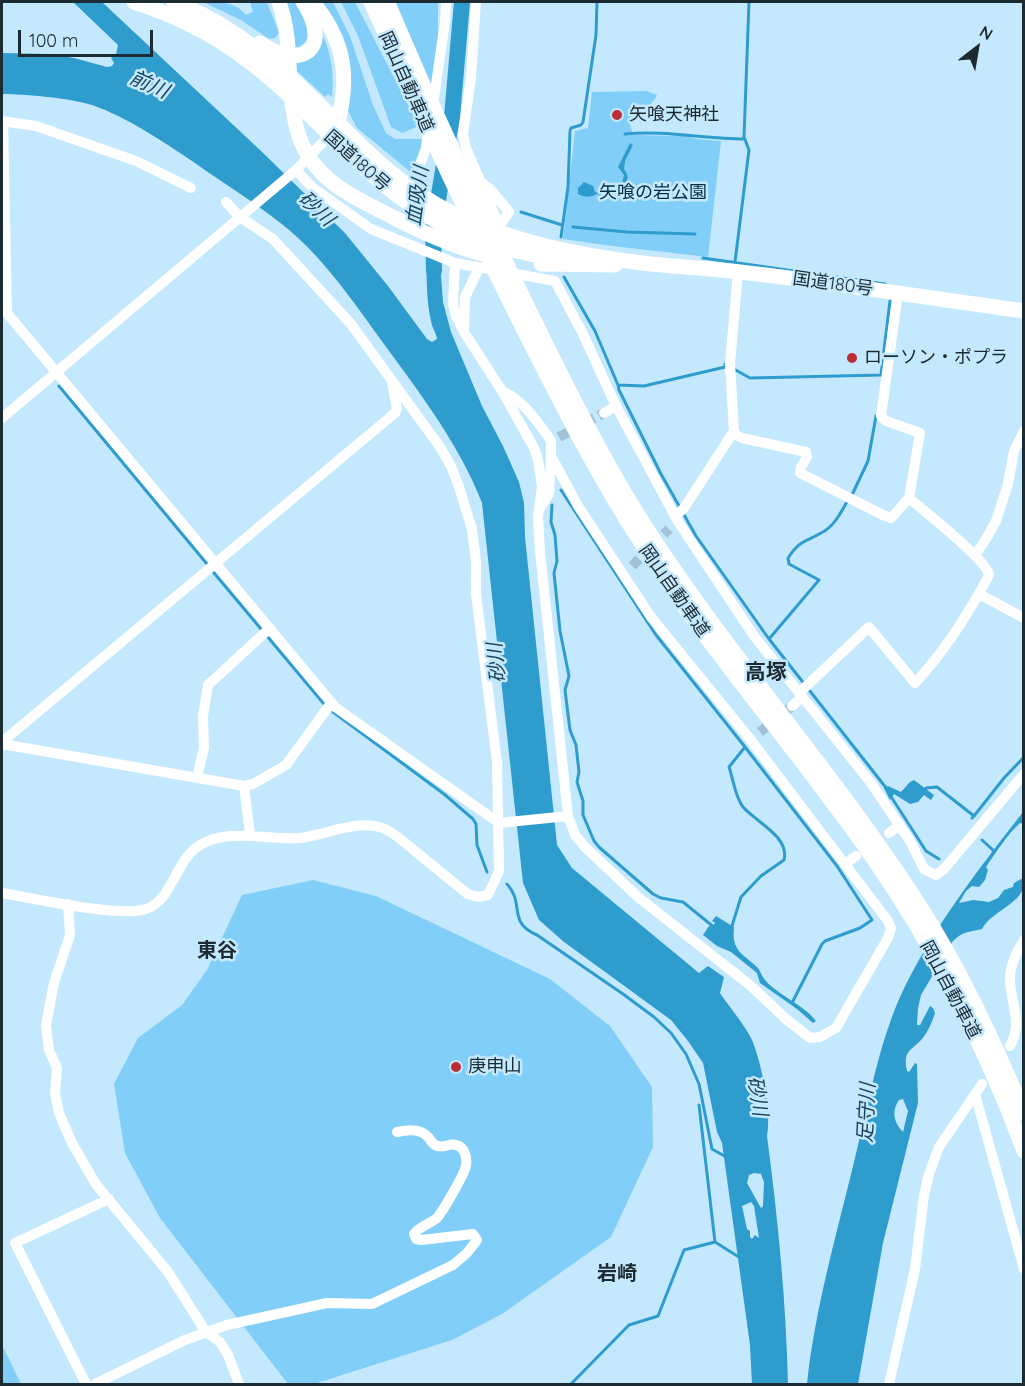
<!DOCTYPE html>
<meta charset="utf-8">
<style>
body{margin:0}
#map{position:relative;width:1025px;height:1386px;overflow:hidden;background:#c4e9fe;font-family:Quicksand,sans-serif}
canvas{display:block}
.frame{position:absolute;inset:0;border:3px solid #1c2a32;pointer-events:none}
.north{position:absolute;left:947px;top:18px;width:60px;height:60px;-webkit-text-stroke:4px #c4e9fe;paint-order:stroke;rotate:31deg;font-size:16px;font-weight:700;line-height:24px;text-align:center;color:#1c2a32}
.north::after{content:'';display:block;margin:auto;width:21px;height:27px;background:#1c2a32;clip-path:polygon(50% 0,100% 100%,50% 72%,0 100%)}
.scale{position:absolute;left:18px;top:30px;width:135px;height:27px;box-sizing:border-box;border:3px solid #1c2a32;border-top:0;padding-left:8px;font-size:18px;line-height:21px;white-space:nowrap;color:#1c2a32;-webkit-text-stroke:4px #c4e9fe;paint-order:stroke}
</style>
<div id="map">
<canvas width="1025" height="1386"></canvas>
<div class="frame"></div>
<div class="north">N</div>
<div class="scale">100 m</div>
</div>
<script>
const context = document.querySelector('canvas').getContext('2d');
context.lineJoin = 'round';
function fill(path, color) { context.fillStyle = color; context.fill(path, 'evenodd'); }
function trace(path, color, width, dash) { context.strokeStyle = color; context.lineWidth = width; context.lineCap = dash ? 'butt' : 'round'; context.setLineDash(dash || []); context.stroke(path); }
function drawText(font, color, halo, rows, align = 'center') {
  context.font = font + ' Quicksand,"Noto Sans JP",sans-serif'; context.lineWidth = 5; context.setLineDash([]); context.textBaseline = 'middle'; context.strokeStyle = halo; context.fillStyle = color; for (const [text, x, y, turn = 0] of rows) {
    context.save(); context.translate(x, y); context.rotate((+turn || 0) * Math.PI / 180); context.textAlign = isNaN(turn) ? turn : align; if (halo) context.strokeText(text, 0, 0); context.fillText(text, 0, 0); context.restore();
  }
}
const green = new Path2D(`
 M203,2C219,2 235,1 246,15L253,12L250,2H267L279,33L275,38L269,39L241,20Z
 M283,2H296L307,23L308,40L299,47H294Z
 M321,2H333L350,36L373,105L386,133L395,139H421L424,141L414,175L357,128L347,109Z
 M341,2H355L419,126L402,133L391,127L358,36Z
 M396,2H438V35L433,90Z
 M323,36C332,56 334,75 332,97L328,94L325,97L285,60L321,42Z
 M647,91L657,95C649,111 638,109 630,124L633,135L687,136L697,139L721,141L708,257L612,246L563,239L575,131L588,128L592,92Z
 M313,880L376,896L550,979L610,1026L652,1087L653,1147L611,1237L502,1314L452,1340L314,1384H288L160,1218L125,1153L114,1084L138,1038L182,1005L207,970L242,895Z
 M2,1345L21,1384H2Z`);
const water = new Path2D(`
 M73,2H102L260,150L345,233L388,286L427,339L432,342L437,339C436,332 432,328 431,321C426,300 427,278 426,256L440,263L443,302L451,332L482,406L503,446L519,482L524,503L525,537L557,845L572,868L699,973L708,966L724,977L720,993C730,1008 745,1025 752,1040C761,1061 772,1113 767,1136C778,1219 786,1301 788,1384H752L750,1345L722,1143L717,1132L703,1063L688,1041L671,1020L564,942L539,920L523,883L482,503C459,444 421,395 384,344C355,304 326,261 288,229C259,205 226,185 195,163C162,141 129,118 92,105C69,98 26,94 2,94V53L50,54L74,58L107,67L112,66L114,63L111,58L116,55L118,45ZM754,1173L761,1174L764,1182L763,1206L761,1208L747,1183L749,1175ZM751,1202L754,1206L759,1238L755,1235L752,1239L750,1237V1231L747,1229L742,1206Z
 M630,143L633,145L625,161L624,169C628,174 629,179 625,185L610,188L600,195L596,194C591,198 583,197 578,194V188L584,182L593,186L595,192L599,193L609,187L622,184L624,175L618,167Z
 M914,780L934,795L931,800L924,795L918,802L910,804L894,794L890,800L884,788L888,786L901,792L910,782Z
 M1023,812V824L1020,823C1006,836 997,851 986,867L988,870L985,880L979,887L972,886L966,891L959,903L973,900L989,902L998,898L1004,890L1013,887L1014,883L1023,878C1023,882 1025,885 1023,888C1018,905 991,912 982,929C970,932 963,931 953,941L921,995L918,1008L917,1025H920L930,1006L933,1008L935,1013C932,1022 928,1032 922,1039C910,1052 903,1050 907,1071L909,1072L915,1063L917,1064L918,1103L883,1243L858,1384H807C815,1308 837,1233 855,1158C868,1105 878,1047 900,997C931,930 978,870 1023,812ZM903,1099L908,1111L903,1132C894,1123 891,1111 899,1100Z
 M716,916L734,927C731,952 744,954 758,968C761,972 762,977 765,980C779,996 803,1004 816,1021L813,1023L797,1009L760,983L757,973L731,952L717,946L703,935L709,926L712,927L715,923L712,921Z`);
const stream = new Path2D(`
 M625,134C666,130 704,139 745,139
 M521,212L562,225
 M573,227L627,232L695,234
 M561,237L568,187L570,131L571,128L581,125L583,122L596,35L597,2
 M703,258L885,284
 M735,262L749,150L744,137L749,2
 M564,277L595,331L618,385
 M725,364V367L644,386L618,385L619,390L661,474L696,536L769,639L887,789
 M732,368L750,378L881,375L890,301
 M59,386L207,564
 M561,490L656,635L745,747L729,767C733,778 735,797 743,807C756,822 790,837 784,860L761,876L741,897L731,929
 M852,495L868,461L876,416
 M552,505L551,522L555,535L557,561L554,573L560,631L569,676L565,690L570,730L576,745L579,772L577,782L583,801V815L594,841L600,848L653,894L661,898L683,902L715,928
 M214,573L324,704
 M769,639L819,580L789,564L788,558C800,540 804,543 821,533C834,527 841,512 848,500
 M333,712L444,794L473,819L476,824L477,845L487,872
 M745,747L837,866L872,920L860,928L825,941L822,944L792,1003
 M925,790L926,788L937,787L974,816L972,818
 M890,795L926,851L939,859
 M974,816L1004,778L1024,757
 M982,840L994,851L993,853
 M507,884C525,903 507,923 537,935L623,994L654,1017L671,1033L686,1054L699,1084L712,1149L728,1158
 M699,1105L715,1242L742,1259
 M571,1384L629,1325L658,1316L684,1250L715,1242`);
const river = new Path2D(`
 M434,271L433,230L452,117L462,2`);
const minorTunnel = new Path2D(`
 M559,437L604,413
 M632,566L669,529
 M760,732L792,706`);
const minor = new Path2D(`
 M476,2L471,78L463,134L466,148L503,234
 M433,105L445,22L446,2
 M2,121L36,126L136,161L191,188
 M3,121L7,313L335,707L499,823L568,816
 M296,170L312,187L371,229L455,263L555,281L583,334L616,406L677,520L754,636L871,783L910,841L924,869L936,875L944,869L1024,774
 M481,182L491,190L509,212L503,221
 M409,194L426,148L428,133
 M455,263L453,304L456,316L464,332L502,391L534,448L538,460L542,486L538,517L540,551L568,816L575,835L585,847L638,897L751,986L786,1019L810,1038L820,1037L836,1028L888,938L891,928L888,921L750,739L651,617L578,506L551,456V441L548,436C535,419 523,400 502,391
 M738,271L730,364L734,431L736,435L742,438L806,452L807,457L801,467L800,473L883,515L891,518L909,498C924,511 987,560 989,575C969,613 945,651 915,683L869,627L799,693
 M898,293L881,416L886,421L920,433L909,498
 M464,332L465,297L478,270
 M604,413L616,406
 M2,418L296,170L329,136
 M541,507L549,494L551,456
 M675,517L684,508L734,431
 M975,555L986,539L996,521L1008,484L1014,451L1024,431
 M979,594L1024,618
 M792,706L802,697
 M2,742L395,413L397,409L392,382
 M2,744L244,786L253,784L286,765L331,703
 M197,777L204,748L203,716L208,685L270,628
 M244,786L250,834
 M889,833L900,825
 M845,864L856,856
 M2,893C32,898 121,918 146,909C172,900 175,863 197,847C227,826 266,841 300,838C327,835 358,818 385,829C396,834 405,843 415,851C432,865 450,880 468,894L478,897L488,895L499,871L497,762L476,594V561L472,529L459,487L451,466L440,447L351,324L273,239L240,217L226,202
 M68,904L70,935L54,983L46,1025L49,1050L57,1068L55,1093L59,1113L71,1141L95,1183L168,1272L206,1332L220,1342L228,1355L239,1384
 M1010,1046C1024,1022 1009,1001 1010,976C1011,963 1017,951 1024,940
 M975,1094L1024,1269
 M86,1384L15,1243L109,1199
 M95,1384L185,1340L227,1325L327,1303L372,1304L453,1265L467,1253L477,1240L473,1234L421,1240L416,1239L414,1234C420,1226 430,1224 437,1218C443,1211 462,1178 465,1169C468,1161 466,1147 456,1145C450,1143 443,1148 438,1146C432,1145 431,1140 428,1137C420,1128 406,1130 397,1132
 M889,1384L915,1269L924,1195L929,1174L939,1147L982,1084`);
const highway = new Path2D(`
 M134,2C175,15 213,34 247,60C309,106 355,170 421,212C460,238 507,251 553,258
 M174,2C236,25 286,71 332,117C369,154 405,190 452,213C513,242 576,255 642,263C675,267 708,268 740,272C835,283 929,298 1024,311
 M279,2C293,42 286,75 294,115C297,136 306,157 321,172C338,190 361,201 383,212C419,231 453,247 493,257
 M313,2C338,33 348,62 342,102C340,111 340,121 334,129
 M371,2C420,114 471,225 526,334C562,405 598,477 642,544C712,655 801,753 875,861C937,951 986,1049 1024,1151
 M387,2C435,114 487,226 542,336C576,405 611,475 654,540C736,664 835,775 916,900C960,967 993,1040 1024,1113
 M260,43C303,72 333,48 303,2
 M541,264L615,265`);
const markers = [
 [617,115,6,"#bd2d36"],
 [852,358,6,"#bd2d36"],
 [456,1067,6,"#bd2d36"]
];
const streetNames = [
 ["岡山自動車道",406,82,66],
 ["国道180号",357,161,42],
 ["国道180号",833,284,8],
 ["岡山自動車道",674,591,55],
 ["岡山自動車道",950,990,62]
];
const poiNames = [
 ["矢喰天神社",629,115],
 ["ローソン・ポプラ",864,358],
 ["庚申山",468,1067]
];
const parkNames = [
 ["矢喰の岩公園",653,193]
];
const waterNames = [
 ["前川",149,85,24],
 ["血吸川",418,196,-82],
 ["砂川",316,209,43],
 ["砂川",497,663,-96],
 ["砂川",757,1096,81],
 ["足守川",867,1113,-87]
];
const neighbourhoodNames = [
 ["東谷",217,951],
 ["岩崎",617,1274]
];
const quarterNames = [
 ["高塚",766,673]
];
fill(green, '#81cff8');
fill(water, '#2e9ccd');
trace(stream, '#2e9ccd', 3);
trace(river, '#2e9ccd', 16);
trace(minorTunnel, '#a2c3d5', 10, [10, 5]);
trace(minor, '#fff', 10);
trace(highway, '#fff', 15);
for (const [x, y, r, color] of markers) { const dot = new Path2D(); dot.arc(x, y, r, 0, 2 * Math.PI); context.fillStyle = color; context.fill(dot); trace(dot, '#c4e9fe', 2); }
drawText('18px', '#1c2a32', '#c4e9fe', streetNames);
drawText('18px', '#1c2a32', '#c4e9fe', poiNames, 'left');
drawText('18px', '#002e42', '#c4e9fe', parkNames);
drawText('italic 20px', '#1a465b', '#c4e9fe', waterNames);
drawText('bold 20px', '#1c2a32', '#c4e9fe', neighbourhoodNames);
drawText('bold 21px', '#1c2a32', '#c4e9fe', quarterNames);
</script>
